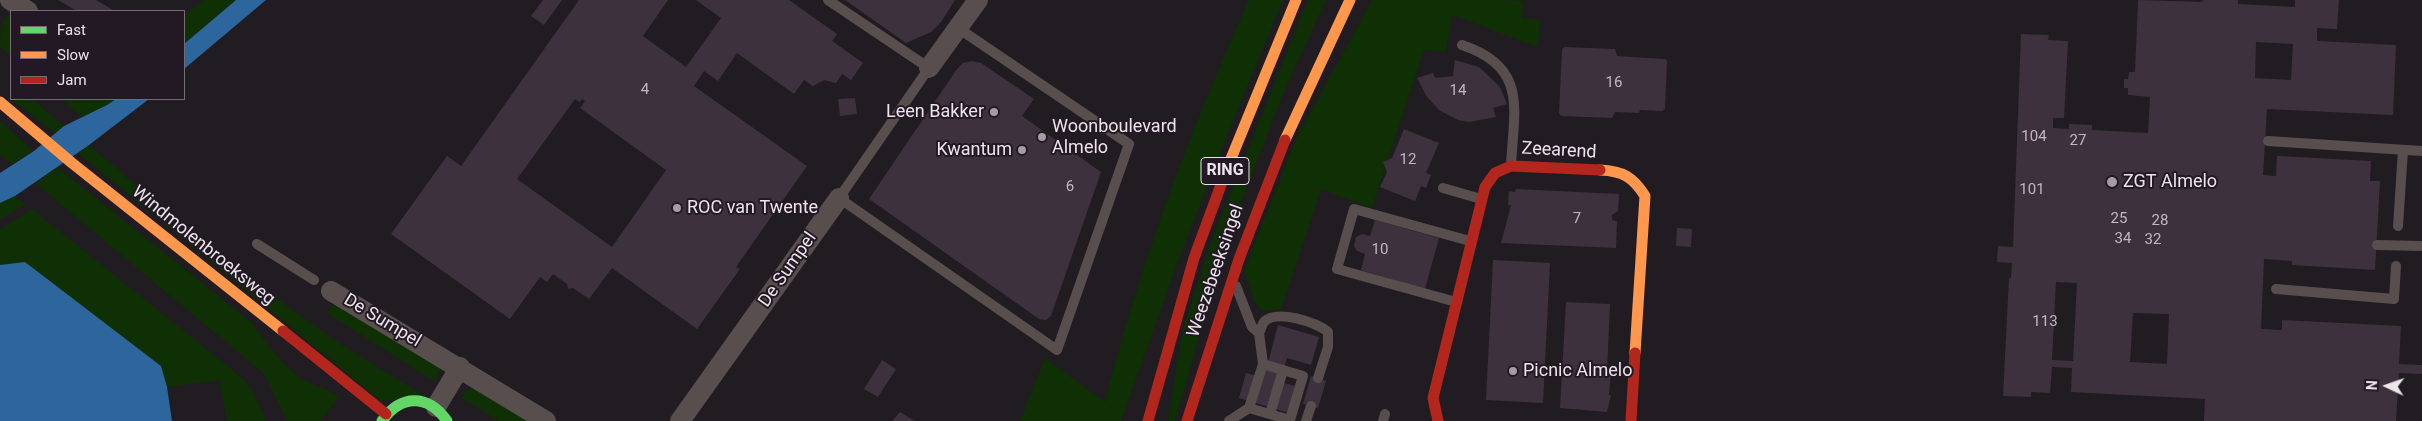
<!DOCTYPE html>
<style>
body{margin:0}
#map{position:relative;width:2422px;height:421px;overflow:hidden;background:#211c21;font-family:Roboto,sans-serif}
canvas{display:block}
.legend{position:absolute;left:10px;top:10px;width:175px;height:90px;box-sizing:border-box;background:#231924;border:1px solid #736a74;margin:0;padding:6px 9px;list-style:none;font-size:15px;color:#ebe4eb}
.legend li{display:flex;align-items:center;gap:10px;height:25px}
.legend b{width:25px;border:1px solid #736a74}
.north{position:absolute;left:2362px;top:361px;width:50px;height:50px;-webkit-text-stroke:4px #231924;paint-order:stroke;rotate:273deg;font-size:14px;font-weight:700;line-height:20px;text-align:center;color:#ebe4eb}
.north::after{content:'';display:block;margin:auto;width:18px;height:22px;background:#ebe4eb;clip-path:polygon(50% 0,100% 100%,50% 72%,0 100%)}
</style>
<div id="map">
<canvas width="2422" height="421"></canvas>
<ul class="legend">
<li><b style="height:6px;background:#63d668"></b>Fast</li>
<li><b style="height:6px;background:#ff974d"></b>Slow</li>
<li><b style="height:6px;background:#b3261e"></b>Jam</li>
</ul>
<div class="north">N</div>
</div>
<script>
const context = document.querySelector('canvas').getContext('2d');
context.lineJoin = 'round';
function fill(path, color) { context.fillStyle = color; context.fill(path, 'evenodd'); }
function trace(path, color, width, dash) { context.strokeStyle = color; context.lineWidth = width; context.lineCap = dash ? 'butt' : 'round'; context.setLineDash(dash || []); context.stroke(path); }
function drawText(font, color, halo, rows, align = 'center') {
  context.font = font + ' Roboto,sans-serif'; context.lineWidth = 4; context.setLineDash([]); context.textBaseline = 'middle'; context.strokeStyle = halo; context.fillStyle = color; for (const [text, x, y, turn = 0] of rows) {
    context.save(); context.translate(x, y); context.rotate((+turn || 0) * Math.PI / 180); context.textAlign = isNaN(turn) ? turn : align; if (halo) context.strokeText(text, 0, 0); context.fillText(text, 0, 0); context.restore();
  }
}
const green = new Path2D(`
 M204,0H236L184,44V16Z
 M1249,0H1283L1226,138L1177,264L1121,421H1020L1045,358L1105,402C1140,264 1190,130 1249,0Z
 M1308,0H1326L1283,94L1227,239L1175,421H1168L1183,328L1212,239Z
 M1372,0H1510L1523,2L1522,18L1540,19L1538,47L1452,15L1446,52L1424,50L1372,208L1321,189L1281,309L1263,311L1254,301L1244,270L1296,139Z
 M10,14L11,15V57L0,47C0,34 0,21 10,14Z
 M11,99H32L64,126L55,133Z
 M61,99H116L107,105L82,117Z
 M0,121L33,151L12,164L0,155Z
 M89,145C163,208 237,271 316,327C351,352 388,373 425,396L381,401L78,153Z
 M57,167L251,322C266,342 282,366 304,380C316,387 326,387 339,397L320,421H287L264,374L35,183Z
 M15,196L25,204L0,220V203Z
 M32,209L241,377L252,389L266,421H227L219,380L167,387L161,366L25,262L0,265V229Z
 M334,303L442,366L435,382L327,313Z
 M475,387L532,421H499L461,398L467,390Z`);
const water = new Path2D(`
 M236,0H266L184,69V44Z
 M116,99H149L89,145L15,196L0,203V173L34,151L64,126L107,105Z
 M25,262L161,366L167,387L172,421H0V265Z`);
const building = new Path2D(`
 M58,0H96L115,11H77Z
 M543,0H562L544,25L531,16Z
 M579,0H668L643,36L686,67L721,18L696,0H789L837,34L832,41L863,63L851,80L842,74L836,83L824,80L813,86L804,80L794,94L737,53L718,81L704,71L694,86L807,166L736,267L740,269L697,329L612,268L589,299L573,288L568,289L567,284L553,274L547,282L540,277L510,319L391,234L447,156L461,166ZM575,99L580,102L582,99L585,101L580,108L666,170L612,247L517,179Z
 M845,0H955L941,22L931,32L906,43Z
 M2138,0L2202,2L2203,0H2238V4L2295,7V0H2339L2337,29L2317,28V41L2396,45L2393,115L2267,109L2263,175L2276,176L2277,156L2371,161L2370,181H2380L2375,270L2292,265V261L2264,259L2261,329L2282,330V320L2401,326L2399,364L2422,365V374L2399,373L2396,421H2204L2205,399L2071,392L2072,368L2052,367L2050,393L2031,392V397L2003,396L2009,278H2011L2012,263L1997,262L1998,246L2013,247L2021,34L2049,35L2048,40L2068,41L2064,118H2053V128L2069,129V124L2092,125V130L2148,133L2150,97L2128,95V88H2124V79H2128L2129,72H2135ZM2256,42L2293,44L2291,80L2255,78ZM2056,282L2077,283L2073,361L2052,360ZM2133,313L2169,314L2167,364L2130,362Z
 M1565,47L1615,49L1617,56L1665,59L1667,61L1665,109L1662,111L1640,110L1639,113L1615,112L1612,118L1561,116L1559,113L1562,49Z
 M1455,60L1479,67L1500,87L1507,104L1493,108L1496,117L1469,122L1458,120L1439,110L1427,97L1417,78L1433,73L1435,78L1453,76Z
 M972,61L981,63L1034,99L1022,116L1101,172L1051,316L1046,320L1039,319L869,199L957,69L963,63Z
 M855,98L857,114L840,116L838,99Z
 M1404,129L1439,143L1426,173L1431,175L1426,188L1421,186L1415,201L1380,187L1387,172L1383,162L1392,158Z
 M1516,189L1619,194L1618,211L1612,215V220L1617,221L1616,248L1501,243L1511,205H1508L1509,191L1515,192Z
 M1375,220L1439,238L1425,289L1361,270L1365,254L1357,251L1354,246L1356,237L1362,234L1370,236Z
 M1677,228L1692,229L1691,247L1676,246Z
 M1493,260L1550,263L1543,403L1486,400Z
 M1566,302L1610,304L1607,371H1611L1609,395H1611L1607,412L1560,408Z
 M1278,325L1319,337L1311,365L1287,358L1280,382L1303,388L1296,415L1239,398L1246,373L1264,378Z
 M882,360L896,369L878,397L864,389Z
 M1311,376L1326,381L1318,408L1303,404Z
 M900,412L915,421H892Z`);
const lane = new Path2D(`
 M828,0L929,68L839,198L1057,350L1129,144L958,28
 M1462,45C1528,67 1514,109 1511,165
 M2268,141L2422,151
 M1443,188L1481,199
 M2398,226L2403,150
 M257,244L314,280
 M2276,289L2394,299L2396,266
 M1456,302L1337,269L1354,209L1470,241
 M1259,333C1261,330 1262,324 1264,322C1276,309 1317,322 1328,332V347L1318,378
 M1249,408L1290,420L1303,376L1263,364
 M1270,414L1283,370
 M1229,421L1249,408L1263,364L1259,333L1252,327L1236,286
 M1306,421L1311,406
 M1383,421L1385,414`);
const street = new Path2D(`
 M10,0L28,11
 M929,68L978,0
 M331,291L546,421
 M436,407L460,367
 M680,421L839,198`);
const fast = new Path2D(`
 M382,421C401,394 428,394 447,421`);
const slow = new Path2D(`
 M0,102L72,163L283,331
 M1285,140L1350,0
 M1228,166L1296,0
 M1600,170C1623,171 1633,177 1645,196L1635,353`);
const jam = new Path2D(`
 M283,331L386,414
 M1148,421L1194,258L1228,166
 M1187,421L1239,259L1285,140
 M1438,421L1433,398L1485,187L1495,173L1511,166L1600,170
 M1631,421L1635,353`);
const laneBridge = new Path2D(`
 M2377,245L2422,246`);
const markers = [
 [994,112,5,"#a49ea4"],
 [1042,137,5,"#a49ea4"],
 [1022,150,5,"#a49ea4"],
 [2112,182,6,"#a49ea4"],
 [677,208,5,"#a49ea4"],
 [1513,371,5,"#a49ea4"]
];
const numberNames = [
 ["16",1614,83],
 ["4",645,90],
 ["14",1458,91],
 ["104",2034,137],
 ["27",2078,141],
 ["12",1408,160],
 ["6",1070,187],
 ["101",2032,190],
 ["7",1577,219],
 ["25",2119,219],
 ["28",2160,221],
 ["34",2123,239],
 ["32",2153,240],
 ["10",1380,250],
 ["113",2045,322]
];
const shields = [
 [1225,171,48]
];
const shieldNames = [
 ["RING",1225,171]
];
const poiNames = [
 ["Leen Bakker",984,112,"right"],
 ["Woonboulevard",1052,127],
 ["Almelo",1052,148],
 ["Kwantum",1012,150,"right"],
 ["ZGT Almelo",2123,182],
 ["ROC van Twente",687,208],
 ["Picnic Almelo",1523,371]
];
const streetNames = [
 ["Zeearend",1559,151,3],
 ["Windmolenbroeksweg",203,246,39],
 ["De Sumpel",788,270,-55],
 ["Weezebeeksingel",1216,271,-71],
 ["De Sumpel",382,321,31]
];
fill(green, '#0f2f04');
fill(water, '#2c669d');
fill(building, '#3d313e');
trace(lane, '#594e4e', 10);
trace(street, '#594e4e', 20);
trace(fast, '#63d668', 11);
trace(slow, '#ff974d', 11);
trace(jam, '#b3261e', 11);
trace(laneBridge, '#594e4e', 10);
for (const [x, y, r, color] of markers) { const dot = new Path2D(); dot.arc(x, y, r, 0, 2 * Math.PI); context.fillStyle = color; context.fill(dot); trace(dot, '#231924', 2); }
drawText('15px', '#c0b7c0', null, numberNames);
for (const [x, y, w] of shields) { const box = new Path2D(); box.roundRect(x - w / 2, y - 13.5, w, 27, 4); context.fillStyle = '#231924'; context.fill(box); trace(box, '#ebe4eb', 1); }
drawText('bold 16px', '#ebe4eb', null, shieldNames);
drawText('18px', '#ebe4eb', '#231924', poiNames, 'left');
drawText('18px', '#ebe4eb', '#231924', streetNames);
</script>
